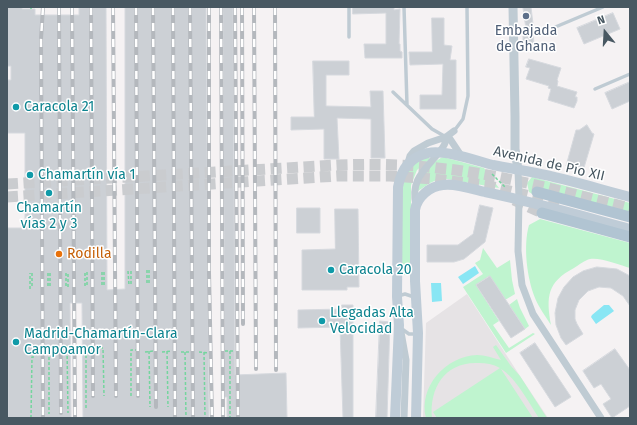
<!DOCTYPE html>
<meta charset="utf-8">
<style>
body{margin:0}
#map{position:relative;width:637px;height:425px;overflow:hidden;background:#f5f2f3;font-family:"Fira Sans",sans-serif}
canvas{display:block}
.frame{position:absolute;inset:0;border:8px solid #485862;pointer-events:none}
.north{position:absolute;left:585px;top:12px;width:40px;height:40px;-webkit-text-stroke:3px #fff;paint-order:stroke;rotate:342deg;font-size:11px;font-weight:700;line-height:16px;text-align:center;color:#485862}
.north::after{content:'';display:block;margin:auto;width:14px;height:18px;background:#485862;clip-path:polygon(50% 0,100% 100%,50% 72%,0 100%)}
</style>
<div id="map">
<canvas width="637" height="425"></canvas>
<div class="frame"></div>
<div class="north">N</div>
</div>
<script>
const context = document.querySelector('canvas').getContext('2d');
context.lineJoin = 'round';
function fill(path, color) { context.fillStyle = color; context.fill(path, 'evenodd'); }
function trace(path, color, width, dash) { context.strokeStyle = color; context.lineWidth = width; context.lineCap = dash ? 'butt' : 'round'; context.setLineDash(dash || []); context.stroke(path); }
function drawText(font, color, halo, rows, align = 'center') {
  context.font = font + ' "Fira Sans",sans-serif'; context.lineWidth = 3; context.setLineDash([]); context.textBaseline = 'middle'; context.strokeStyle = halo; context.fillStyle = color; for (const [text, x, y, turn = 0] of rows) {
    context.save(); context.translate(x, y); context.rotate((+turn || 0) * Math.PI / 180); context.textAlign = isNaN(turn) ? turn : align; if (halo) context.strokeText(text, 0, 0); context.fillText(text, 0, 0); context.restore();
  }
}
const education = new Path2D(`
 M467,294L520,376L548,418H423L426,323Z`);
const green = new Path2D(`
 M428,157L430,159L417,170L411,185V275H401V194L406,172L417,162Z
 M443,157L484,168L499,188L441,178L430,183L418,191C417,179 431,162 443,157Z
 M532,177L630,203V214L534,195L529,192L527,183Z
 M540,219L630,243V268C621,265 599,257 590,259C585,260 579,265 574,268C547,282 546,297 551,325C546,317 539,308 535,298C527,278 523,246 529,225Z
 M483,248L497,268L510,260L512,280L515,294L505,300L489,276L476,285L499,321L493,325L509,348L533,333L535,334L506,353L463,287L483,274L475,263L480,260Z
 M517,299L520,308L529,326L525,329L509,305Z
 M496,345L511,366L520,376L547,418H539C529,403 516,378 501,369L533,418H437L433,412L500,368C493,364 486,363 479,363C446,361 429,387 432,418H426C418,387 446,356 477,355C485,355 493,358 501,360L493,347Z`);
const water = new Path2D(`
 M475,266L479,273L463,284L458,277Z
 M431,283H441L442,301L432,302Z
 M604,305H609L614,311L596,324L591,317L592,315Z`);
const building = new Path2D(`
 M7,7H22V9H35V15H79V8L106,7L107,290L125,289V7H206L209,418H83L82,303H70L71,418H8L7,228H25V133H7V80H11V66H7Z
 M223,7H233L235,375L286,373L287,418H227V397H225Z
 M353,7H394V10L400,9L399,44H400V51L402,52V58H365L364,44H386V13L353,14Z
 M531,7L533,24L534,49L526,50V43H523V36H527L523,8Z
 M613,13L620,29L584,44L577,28Z
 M432,18H444V45L452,46L450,60H456V109H420V95H442L443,64L410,65L409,52H432Z
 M529,59L561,68L557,80L558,81L557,86L577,92L575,97H577V101L574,108L548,100L551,89L548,88L549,86L526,79L530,68L526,67Z
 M313,61H349V75H326V106L371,107L370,91H383L385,158H371V119L337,118L339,159H324V129L291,130V117H314Z
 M630,82V101L612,109L605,93Z
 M587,125L592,133L594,134L583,171L566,166L576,130H579Z
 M480,205L493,208L485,242L464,259L454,262H427V245H458L473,234Z
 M297,208H320V233H297Z
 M335,209H358L359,287H347V290H302V250L335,249Z
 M597,267L617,269L630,276V306L623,296L611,288L599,287L588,291L579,300L575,310V319L577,324L583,334L566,345L561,338L556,325L555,313L558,298L564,287L573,277L583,271Z
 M490,276L525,329L511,338L476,285Z
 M342,305H353V418H343L340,327L298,328V310L342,309Z
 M380,321L390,322L387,418H376Z
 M535,343L571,397L555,407L520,353Z
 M615,349L630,370V406L612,418L603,404L611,399L601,384L594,388L583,371Z`);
const primaryTunnel = new Path2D(`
 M7,184L337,165C371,164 404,164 437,168C502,174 566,193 630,208
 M7,197L337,176H390L433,179L485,185L563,204
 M514,200L542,213`);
const path = new Path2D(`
 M31,9V7
 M492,174L506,188
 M147,270V285
 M149,270V285
 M128,271L129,285
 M131,271V285
 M87,272V287
 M102,272V286
 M104,272V286
 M32,273V288
 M48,273V288
 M50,273V287
 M66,273V287
 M85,286V272
 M68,287V273
 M30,289V273
 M64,346H71
 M67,346L68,413
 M45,347L54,348
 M49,347V414
 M82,347H90
 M100,348H103L104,396
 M149,351L150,407
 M167,351L168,407
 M225,351H235
 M230,351V418
 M145,352L154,351
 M162,352L172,351
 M181,352H190
 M185,352L186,418
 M199,352L209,353
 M204,352L205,418
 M131,396V350H136
 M86,408V347
 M31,418L32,357H36`);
const service = new Path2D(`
 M404,7L407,105
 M553,28L603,7
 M349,37V7
 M595,89L630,74
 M393,92L432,129L446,137
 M454,131L463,119L468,96L467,7
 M398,296L405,294L414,297
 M400,312H408L415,309
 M402,329L409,334H416`);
const minor = new Path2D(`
 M446,137L450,139L462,157
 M408,163L410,156L414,151L428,143L446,137L454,131
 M518,170L519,199L518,251L522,285L533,314L601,418
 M416,205C410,178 426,170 440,151C444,146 446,143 446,137
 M401,332L406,360L404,418`);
const tertiary = new Path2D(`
 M513,7L515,116V149L518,170`);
const secondary = new Path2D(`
 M395,418L399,325L397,297L398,187C401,170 410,157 428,153C444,149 477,161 493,165C507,168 522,170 536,173C567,179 599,189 630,197
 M416,418L418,333L415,281V210C417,197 430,186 443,185C456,183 472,189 485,192C534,202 582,216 630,229`);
const primary = new Path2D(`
 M537,192L630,217
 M542,213L630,237`);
const rail = new Path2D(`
 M43,7L41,39L43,418
 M59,7L61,413
 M72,7L75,418
 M91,7L93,396
 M113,7L116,396
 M136,7L138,396
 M153,7L156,407
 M173,7L175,418
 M190,7L193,418
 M209,7V273L212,418
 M221,7L223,418
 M235,7L238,418
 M242,7L243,324
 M254,7L256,369
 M275,7L276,370`);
const markers = [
 [526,16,4,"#5c6f8a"],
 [16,107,4,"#0f9aa8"],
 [30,175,4,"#0f9aa8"],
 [49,193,4,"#0f9aa8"],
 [59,254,4,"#e8710a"],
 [331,270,4,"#0f9aa8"],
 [322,321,4,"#0f9aa8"],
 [16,342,4,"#0f9aa8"]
];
const serviceNames = [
 ["Embajada",526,31],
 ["de Ghana",526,47]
];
const cultureNames = [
 ["Caracola 21",24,107],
 ["Chamartín vía 1",38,175],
 ["Chamartín",49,208,"center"],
 ["vías 2 y 3",49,224,"center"],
 ["Caracola 20",339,270],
 ["Llegadas Alta",330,313],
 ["Velocidad",330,329],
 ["Madrid-Chamartín-Clara",24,334],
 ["Campoamor",24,350]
];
const streetNames = [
 ["Avenida de Pío XII",549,164,13]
];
const foodNames = [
 ["Rodilla",67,254]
];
fill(education, '#e6e3e5');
fill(green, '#bff4cf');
fill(water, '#89e6f4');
fill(building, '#ccd0d5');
trace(building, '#d6d9de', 1);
trace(primaryTunnel, '#cacccf', 11, [11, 5.5]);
trace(path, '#74d59e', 1.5, [3, 2]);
trace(service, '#bfcbd3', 3.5);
trace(minor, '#bfcbd3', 7);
trace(tertiary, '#bfcbd3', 9);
trace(secondary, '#bfccd7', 10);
trace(primary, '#b1c4d2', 11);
trace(rail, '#b4b8bd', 4);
trace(rail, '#fff', 2.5, [8]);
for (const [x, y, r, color] of markers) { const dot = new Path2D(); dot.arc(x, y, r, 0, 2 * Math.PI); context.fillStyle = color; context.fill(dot); trace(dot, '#fff', 1.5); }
drawText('14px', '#4e5e75', '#fff', serviceNames);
drawText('14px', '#0d838f', '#fff', cultureNames, 'left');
drawText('14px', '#485862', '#fff', streetNames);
drawText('14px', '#c56008', '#fff', foodNames, 'left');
</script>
